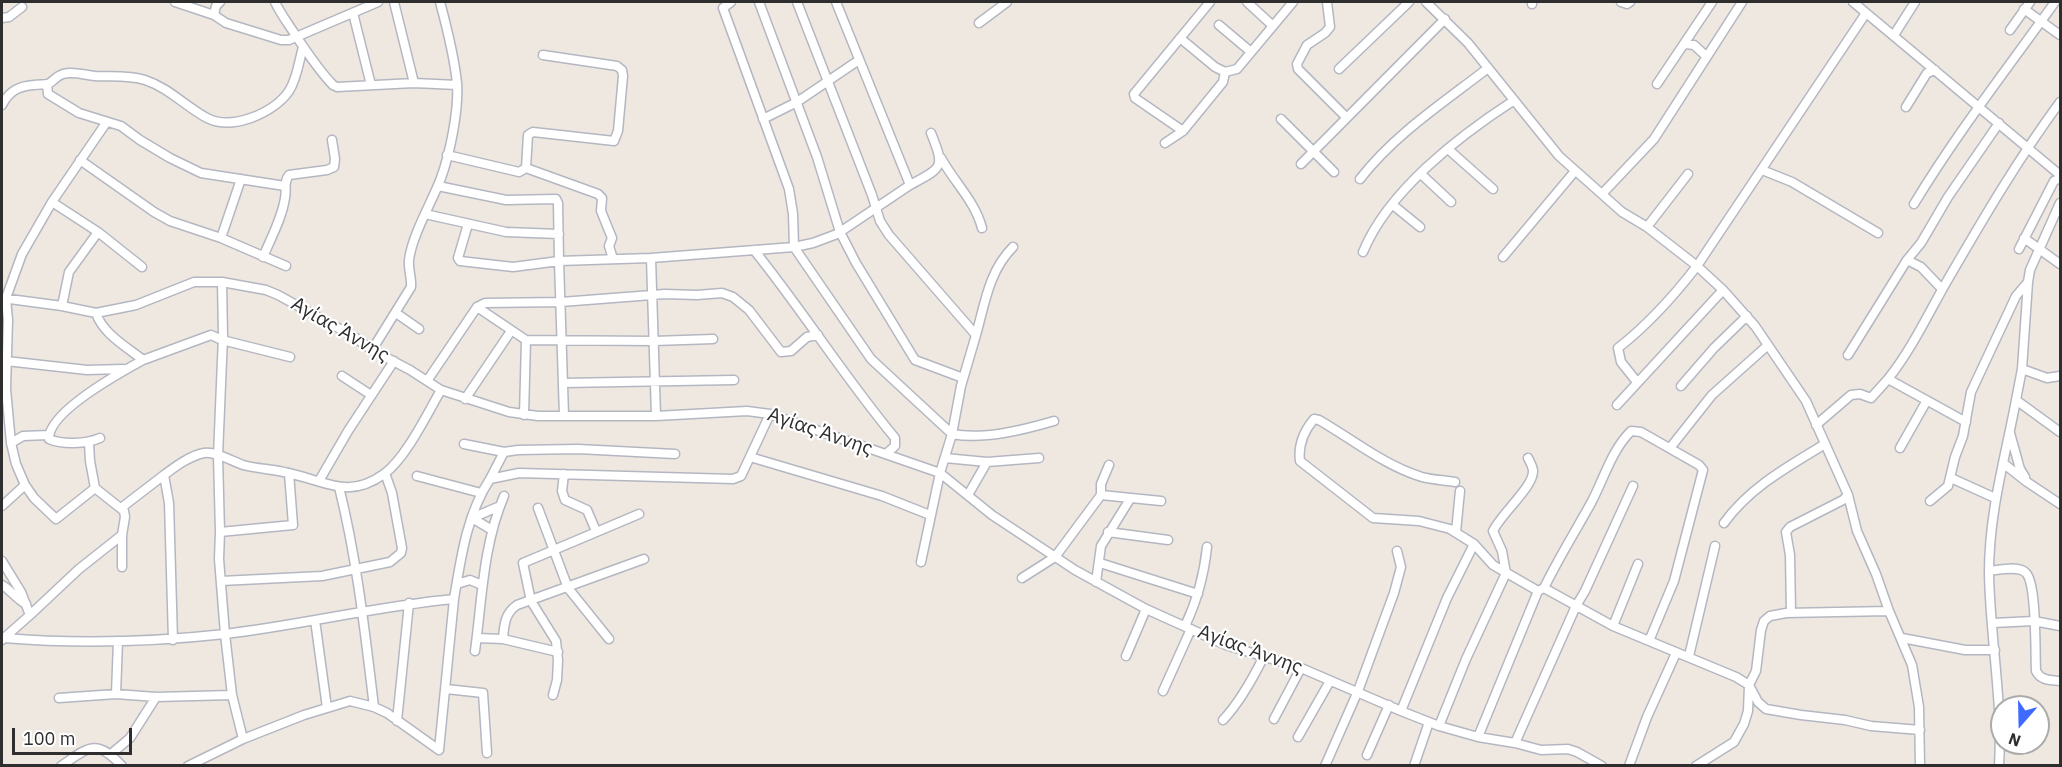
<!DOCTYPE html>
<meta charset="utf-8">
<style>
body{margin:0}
#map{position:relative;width:2062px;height:767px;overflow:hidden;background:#efe8e1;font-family:"IBM Plex Sans",sans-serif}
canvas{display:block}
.frame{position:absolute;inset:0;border:3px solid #2e2e2e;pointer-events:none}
.north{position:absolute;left:1990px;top:695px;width:60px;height:60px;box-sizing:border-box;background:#fff;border:2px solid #ababab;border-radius:50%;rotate:200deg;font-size:16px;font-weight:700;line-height:24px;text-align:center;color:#2e2e2e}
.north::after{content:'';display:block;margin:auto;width:21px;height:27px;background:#3e6aff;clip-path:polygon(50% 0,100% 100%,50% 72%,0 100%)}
.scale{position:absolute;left:12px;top:728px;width:120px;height:27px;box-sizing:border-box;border:3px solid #2e2e2e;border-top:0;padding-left:8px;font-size:18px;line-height:21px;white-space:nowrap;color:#2e2e2e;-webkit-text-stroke:4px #fff;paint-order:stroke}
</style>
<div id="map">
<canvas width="2062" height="767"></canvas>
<div class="frame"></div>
<div class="north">N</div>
<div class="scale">100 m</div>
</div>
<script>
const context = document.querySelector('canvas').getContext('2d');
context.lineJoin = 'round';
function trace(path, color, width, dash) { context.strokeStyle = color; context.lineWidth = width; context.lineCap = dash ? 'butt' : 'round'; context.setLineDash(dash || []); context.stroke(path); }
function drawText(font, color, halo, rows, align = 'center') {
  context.font = font + ' "IBM Plex Sans",sans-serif'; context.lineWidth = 4.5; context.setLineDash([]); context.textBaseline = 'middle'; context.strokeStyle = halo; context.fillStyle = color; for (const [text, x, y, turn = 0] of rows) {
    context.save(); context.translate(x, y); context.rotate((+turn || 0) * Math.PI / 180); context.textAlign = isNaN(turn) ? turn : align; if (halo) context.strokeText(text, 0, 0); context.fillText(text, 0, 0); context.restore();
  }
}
const minor = new Path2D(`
 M175,2L214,15
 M220,2L216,6L214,15L226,23L281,40H289L378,2
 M275,2C281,15 290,26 298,39C309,55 320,72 333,85L337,87L414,83L457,85
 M394,2L414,83
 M731,2L723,8L789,189L793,214L794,247L871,359L952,434L940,473L921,562
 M759,2L817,157L840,232L856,263L915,360L963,378
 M797,2L872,195L880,221L889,235L976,335L961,386L952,434C984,440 1023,430 1054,421
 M1247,2L1273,26
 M1327,2L1330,27L1325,33L1307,45L1297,64L1298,69L1346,117
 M1426,2L1468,43L1559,156L1622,212L1647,227L1697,266L1723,290L1755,326L1806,401L1848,495L1857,531L1876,574L1889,611L1912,665L1919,707L1920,766
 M1621,2L1627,4L1630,2
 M1853,2L2060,175
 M1532,4V2
 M2024,9L2060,35
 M353,13L371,85
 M2,18L9,17L22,7
 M979,23L1007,2
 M1219,25L1251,52
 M2010,30L2030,2
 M1894,35L1915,2
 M1180,38L1215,67L1225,72
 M1685,44L1694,45L1706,56
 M1339,69L1409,2
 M47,84L48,94L79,113L121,126L140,140L170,158L201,173L285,186
 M1657,84L1712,2
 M2,105C9,91 19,86 34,85C38,84 44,85 48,84C54,81 56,76 63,74C73,71 84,75 95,76C111,77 129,75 145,80C169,88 185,106 207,118C232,131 274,113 289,91C297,79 299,61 303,47
 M1906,107L1927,73L1935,70
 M763,119L797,102L859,60
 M1281,119L1334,172
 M1183,131L1135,98L1134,94L1210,2
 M1165,143L1183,131L1223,82L1225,72L1237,69L1293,2
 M1448,149L1493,189
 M447,155L519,172L526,168L528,135L533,132L614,141L618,131L623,76L622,70L617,66L543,55
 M941,158C954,182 975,201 982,228
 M80,160L154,212L170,221L221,238L286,266
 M1301,164L1445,19
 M526,168L598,194L602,198L601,211L612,238L609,246L613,259
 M1762,170L1792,182L1878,233
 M1421,174L1451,202
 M1360,179C1395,134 1443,103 1488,68
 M910,185C943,167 945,168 931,133
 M438,186L506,200L556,199L558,203L559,261L513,267L460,261L458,258L468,224
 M1602,194L1654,139L1742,2
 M52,202L98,232L142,267
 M1914,204C1957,133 2007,69 2055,2
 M1393,205L1420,227
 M425,214L506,232L559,234
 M1647,227L1688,174
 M221,238L241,179
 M2024,238L2060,264
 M2019,249L2054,181L2060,178
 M754,250C803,311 845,378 895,438V446L886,454
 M1363,252C1388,191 1459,136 1513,101
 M263,257C271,238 282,218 285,198C287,189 283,183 289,175L327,170L334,167L335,159L332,140
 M1503,257L1575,171
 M1907,260L1921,243L1948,197L1999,123
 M222,282L223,336L218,456L220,532L219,559L225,634C302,625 377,606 454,599C461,557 467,514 490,479L519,473L733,479L741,476L770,414
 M2,298L62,306L96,313L136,305L194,282H222L266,290L278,295L353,336L372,350L410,370L441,390L509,412L538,416H656L747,411L770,414L940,473L992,515L1075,570L1146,609L1226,645L1301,668L1401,711L1439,726L1478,737L1515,743L1541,750L1568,749L1577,752L1602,766
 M62,306L69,272L98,232
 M477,307L526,340L654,341L713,339
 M96,313C103,334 127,347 143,360L211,335L222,340L290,357
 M396,313L419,329
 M976,335C985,303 989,271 1013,247
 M372,350L411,287C412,278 408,270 409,260C412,235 432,202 441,178C450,153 459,110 457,83C454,55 447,28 440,2
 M1848,355L1907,260L1921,267L1942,289
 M6,361L87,370L123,369
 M2022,369L2047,378L2060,376
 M342,376L371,395
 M1888,379C1912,349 1928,314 1947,281C1983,219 2018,159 2060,102
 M427,381L477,307L485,303L561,302L665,294L697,295L722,293L733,297L749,310L781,352L791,351L807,337L818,335
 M1637,382L1621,362L1618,348C1649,324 1673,297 1697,266L1866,13
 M563,383L734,380
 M1681,386L1714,348L1747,316
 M465,399L511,331
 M2016,400L2022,369L2028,282L2030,270L2060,203
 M1617,405L1723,290
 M524,415L526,340
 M564,416L559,261L651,258
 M656,416L651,258L794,247L813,243L837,234L910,185L836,2
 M1816,425L1851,395L1860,394L1871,398L1888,379L1966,422
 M2010,433L2020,469L2025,477
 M100,438C86,444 63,445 49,439C48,412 121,372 143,360
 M11,443L23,436L48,435
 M89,443L90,461L95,488L124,511L125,517L122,535V567
 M464,444L504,452L518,450L578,449L675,454
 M1670,448L1712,395L1768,345
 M1900,448L1926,402
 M750,457L882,496L930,515
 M945,458L987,462L1039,458
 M2003,463L2027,482L2060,504
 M564,474L562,491L565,500L587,510L596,531
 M417,476L481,493
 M1951,478L1995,498
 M490,479L504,452
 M319,481L348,431L394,361
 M1455,482C1444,480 1433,480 1422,477C1385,466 1352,439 1319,420L1314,419C1304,431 1298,446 1300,461L1373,518L1419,521L1450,529L1474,544L1493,565L1538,591L1544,588L1613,626L1736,677L1749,685L1758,702L1766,709L1801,715L1845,720L1871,726L1920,730
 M339,487C357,559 365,633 374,707
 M95,488L56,519L34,498L25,485L16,464L11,443L6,389L8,320L6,298L22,254L52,202L106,123
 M968,495L987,462
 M1101,495V484L1109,465
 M1930,501L1948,486L1955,457L1963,436L1971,392L2016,296L2028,282
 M2,506L25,485
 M121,508L164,475
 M538,508L568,588L609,639
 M472,518L500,506
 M472,518L492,530
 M1724,523C1750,487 1789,466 1825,444
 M220,532L293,525L289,473
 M1108,532L1168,540
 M1456,532L1460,491
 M2,561L21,592L30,615L4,638
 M1100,563L1198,594
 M1989,571C1999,570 2019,565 2026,573C2037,584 2035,653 2036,671C2041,681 2051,680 2060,681
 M1022,578L1055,557L1101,495L1161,501
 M221,581L322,576L390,562L401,553L402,548L392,493L385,473
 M1096,582L1101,546L1130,499
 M457,584L470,580L482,585
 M2,585C11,590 16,599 26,604
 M1544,588C1558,559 1575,532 1591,503C1604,479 1611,451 1631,431L1641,432L1699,465L1703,470L1674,581L1649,641
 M1791,613L1790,555L1786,532L1790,527L1843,500L1848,495
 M30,615L79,569L122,535
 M315,620L327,708
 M1993,623L2034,621L2060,626
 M1185,626C1197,601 1204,575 1207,547
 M1613,626L1638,564
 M477,638L503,639L558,652
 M1902,638L1965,650H1995
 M503,639C504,625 505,613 517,605L644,559
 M2,640L4,638C77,644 152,642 225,634L232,695L243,739L188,766
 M173,640L169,503L164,475C175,467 189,456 204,453C215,451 232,461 243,465C258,469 274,469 288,473C326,481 348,500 384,474C406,458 427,414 441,390
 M118,641L116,694L156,697L232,695
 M475,651C482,600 483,545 504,496
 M1126,656L1146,609
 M1689,656L1715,546
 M446,689L483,693L487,753
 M1163,691L1191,629
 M553,695L557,680L558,660L556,641L531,601L523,563L639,514
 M59,698L116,694
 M1401,711L1447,598L1474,544
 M1274,719L1301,668
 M1223,720C1240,702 1252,680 1263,658
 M397,721L409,603
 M1439,726L1466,659L1506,573L1502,551L1493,531C1501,514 1534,486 1533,471C1533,467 1530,462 1528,458
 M1298,737L1330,681
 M1478,737L1538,591
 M243,739L304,715L350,701L374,707L387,713L439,750L454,599
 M1515,743L1576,606L1585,591L1633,486
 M111,754L130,738L156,697
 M1367,755L1389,705
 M61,766C89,747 96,738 122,766
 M1325,766L1358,691L1394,593L1401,567L1397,551
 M1414,766L1429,722
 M1629,766L1647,717L1676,653
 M1696,766L1734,742L1744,724L1748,711L1749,685L1756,671L1761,630L1764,621L1770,616L1786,613L1889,611
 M1999,766C2003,701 1990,637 1989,573C1989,512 2005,459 2016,400L2060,432`);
const streetNames = [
 ["Αγίας Άννης",340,330,30],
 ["Αγίας Άννης",820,432,19],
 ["Αγίας Άννης",1250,650,20]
];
trace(minor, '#b4b7c1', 11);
trace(minor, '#fff', 8);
drawText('20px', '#2e2e2e', '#fff', streetNames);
</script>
